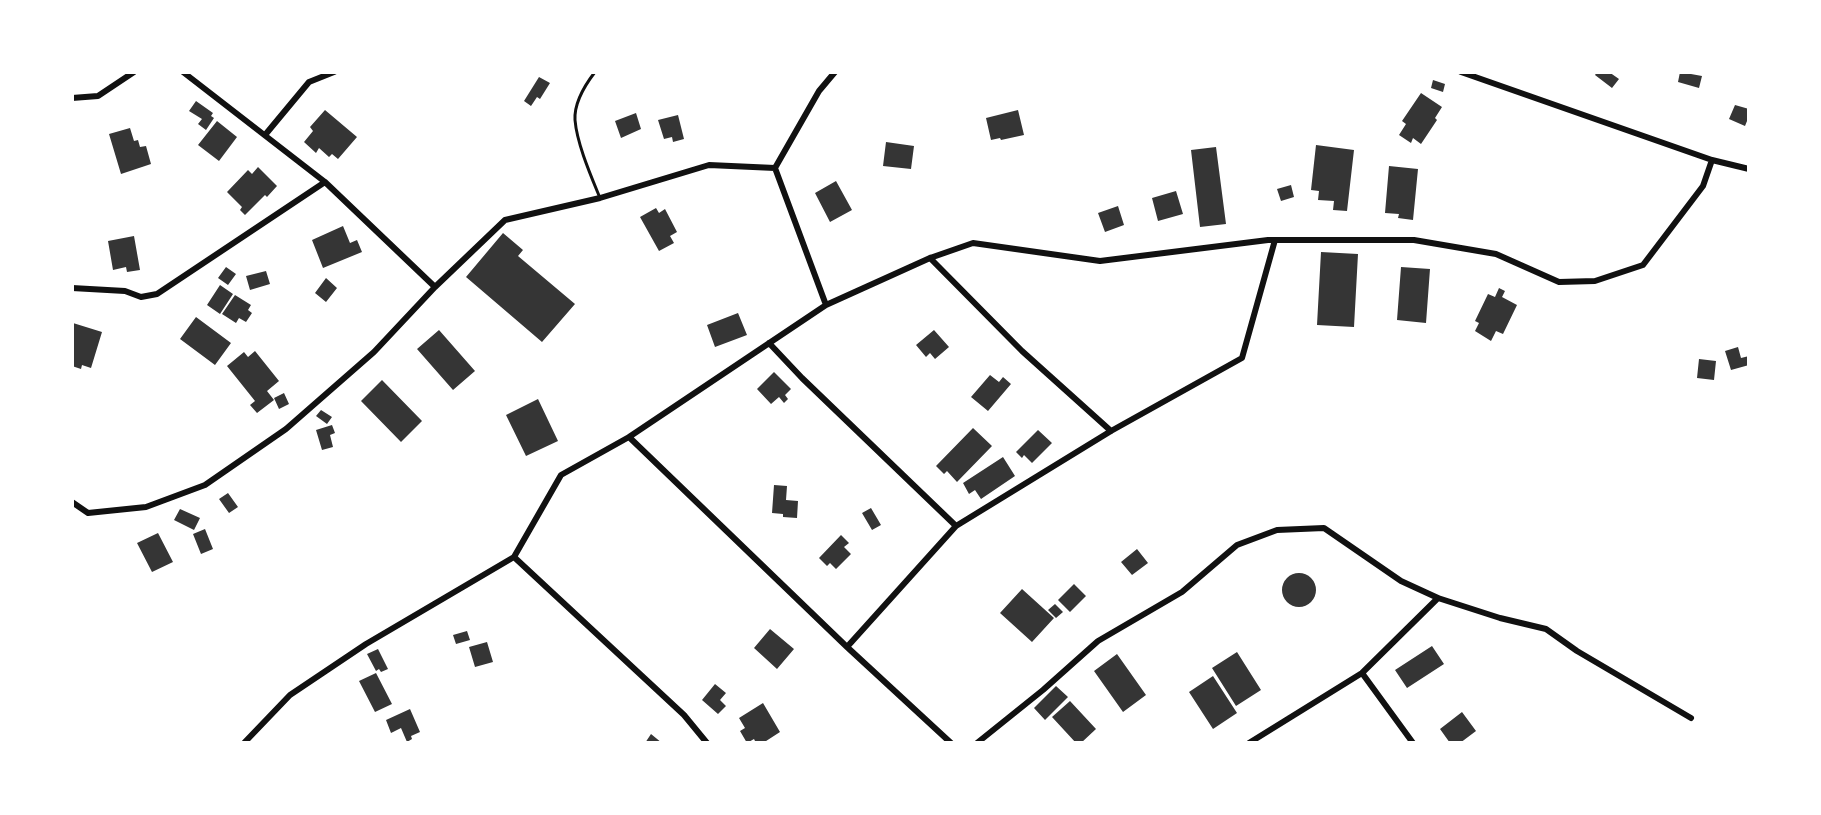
<!DOCTYPE html>
<style>
body{margin:0}
#map{position:relative;width:1821px;height:815px;overflow:hidden;background:#fff;font-family:Roboto,sans-serif}
canvas{display:block}
.frame{position:absolute;inset:0;border:74px solid #fff;pointer-events:none}
</style>
<div id="map">
<canvas width="1821" height="815"></canvas>
<div class="frame"></div>
</div>
<script>
const context = document.querySelector('canvas').getContext('2d');
context.lineJoin = 'round';
function fill(path, color) { context.fillStyle = color; context.fill(path, 'evenodd'); }
function trace(path, color, width, dash) { context.strokeStyle = color; context.lineWidth = width; context.lineCap = dash ? 'butt' : 'round'; context.setLineDash(dash || []); context.stroke(path); }
const building = new Path2D(`
 M1597,72H1609L1619,79L1612,88L1595,75Z
 M1680,72L1702,76L1699,88L1678,82Z
 M539,77L550,83L540,99L537,97L531,106L524,101Z
 M1433,80L1445,84L1443,92L1431,88Z
 M1421,93L1442,107L1435,118L1437,120L1421,144L1413,138L1411,143L1399,135L1406,124L1402,121Z
 M196,101L213,113L211,116L214,118L206,130L198,124L202,119L189,111Z
 M1735,105L1749,109V116L1745,126L1729,119Z
 M325,110L357,137L338,159L332,154L329,157L319,148L316,153L304,142L313,131L310,127Z
 M1018,110L1024,135L1001,140L1000,138L991,140L986,118Z
 M636,113L641,129L621,138L615,121Z
 M678,115L684,139L673,142L672,137L664,139L658,120Z
 M217,121L237,137L219,161L198,145Z
 M130,128L134,141L138,140L140,147L146,146L151,164L121,174L109,134Z
 M886,142L914,146L911,169L883,166Z
 M1316,145L1354,150L1347,211L1333,210L1334,201L1318,200L1319,191L1311,190Z
 M1216,147L1226,224L1200,227L1191,150Z
 M1389,166L1418,169L1413,220L1398,218L1399,214L1385,213Z
 M258,167L277,186L267,197L265,195L245,215L240,210L242,207L227,192L248,170L252,174Z
 M836,181L852,210L830,222L815,193Z
 M1291,185L1294,197L1281,201L1277,189Z
 M1176,191L1183,214L1158,221L1152,198Z
 M1118,206L1124,225L1105,232L1098,213Z
 M656,208L659,213L665,209L677,232L670,236L674,243L659,251L640,217Z
 M343,226L350,243L357,240L362,252L323,268L312,240Z
 M503,233L523,250L518,256L575,304L542,342L466,277Z
 M134,236L140,270L127,272L126,267L113,270L108,241Z
 M1321,252L1358,254L1354,327L1317,325Z
 M226,267L236,274L228,285L218,278Z
 M1401,267L1430,269L1426,323L1397,320Z
 M266,271L270,284L250,290L246,276Z
 M326,278L337,288L326,302L315,293Z
 M220,285L233,294L220,314L207,305Z
 M1499,288L1505,291L1502,297L1517,305L1503,334L1496,331L1491,341L1475,331L1479,323L1475,321L1488,294L1495,297Z
 M235,295L251,305L248,310L252,313L246,322L239,318L236,323L222,314Z
 M738,313L747,335L715,347L707,325Z
 M196,317L231,343L215,365L180,339Z
 M73,323L102,332L91,368L82,365L81,369L72,366Z
 M439,330L475,371L453,390L417,349Z
 M934,330L949,347L935,359L930,353L926,357L916,345Z
 M1738,347L1741,358L1749,356V365L1731,370L1725,351Z
 M255,351L279,381L267,391L274,400L257,413L250,405L255,401L227,366L244,352L248,357Z
 M1699,359L1716,361L1714,380L1697,378Z
 M774,372L791,389L785,395L788,399L784,403L779,397L771,404L757,389Z
 M990,375L999,382L1003,377L1011,384L988,411L971,397Z
 M382,380L422,421L401,442L361,401Z
 M284,393L289,404L279,409L274,398Z
 M538,399L558,441L526,456L506,415Z
 M321,410L332,417L327,424L316,416Z
 M332,425L335,433L330,435L333,447L322,450L316,430Z
 M973,428L992,446L957,482L947,471L944,474L936,466Z
 M1038,430L1052,443L1032,463L1024,455L1022,458L1016,452Z
 M1003,457L1015,476L981,499L975,490L969,494L963,483Z
 M774,485L787,486L786,500L798,501L797,518L783,517V514L772,513Z
 M228,493L238,507L229,513L219,499Z
 M871,508L881,525L872,530L862,513Z
 M180,509L200,518L194,530L174,520Z
 M205,529L213,549L201,554L193,534Z
 M158,533L173,562L152,572L137,543Z
 M841,535L849,543L844,547L851,554L836,569L830,563L827,566L819,558Z
 M1137,549L1148,563L1132,575L1121,562Z
 M1282 590a17 17 0 1 1 34 0a17 17 0 1 1-34 0Z
 M1074,584L1086,596L1070,612L1058,600Z
 M1022,589L1054,618L1032,642L1000,613Z
 M1055,604L1063,612L1056,618L1048,610Z
 M770,629L794,649L777,669L754,648Z
 M467,631L470,640L456,644L453,635Z
 M487,642L493,662L475,667L469,647Z
 M1432,646L1444,664L1407,688L1395,670Z
 M378,649L388,669L381,672L379,669L376,671L367,654Z
 M1237,652L1261,690L1236,706L1212,668Z
 M1117,654L1146,695L1123,712L1094,671Z
 M376,673L392,704L375,712L359,681Z
 M1213,676L1237,713L1213,729L1189,692Z
 M715,684L726,693L720,700L726,706L718,714L702,700Z
 M1056,686L1068,697L1045,720L1034,708Z
 M1070,701L1096,729L1081,743H1076L1052,717Z
 M763,703L780,732L763,743H756L754,739L747,743L740,731L745,728L739,718Z
 M410,709L420,732L411,736L412,739L407,742L401,728L391,733L386,720Z
 M1462,712L1476,731L1460,743H1450L1440,729Z
 M651,734L662,743H645Z`);
const service = new Path2D(`
 M595,72C585,85 574,103 575,120C577,144 591,176 600,198`);
const minor = new Path2D(`
 M1461,72L1712,160L1749,169
 M72,98L98,96L134,72
 M265,135L309,82L334,72
 M325,182L435,287L505,220L600,198L709,165L775,168
 M930,258L1022,351L1111,431
 M72,288L125,291L141,297L157,294L325,182L183,72
 M826,305L930,258L973,243L1100,261L1268,240H1414L1496,254L1559,282L1595,281L1643,265L1703,186L1712,160
 M769,343L802,378L956,526
 M629,437L847,647L951,743
 M72,502L88,513L146,507L205,485L286,429L374,352L435,287
 M514,557L684,715L707,743
 M847,647L956,526L1111,431L1242,358L1275,240
 M1362,673L1413,743
 M244,743L290,695L366,644L514,557L561,475L629,437L826,305L775,168L819,91L835,72
 M977,743L1043,690L1098,641L1182,592L1237,545L1277,530L1324,528L1401,581L1438,598L1500,618L1546,629L1577,651L1691,718
 M1249,743L1362,673L1438,598`);
fill(building, '#353535');
trace(service, '#111', 3);
trace(minor, '#111', 6);
</script>
